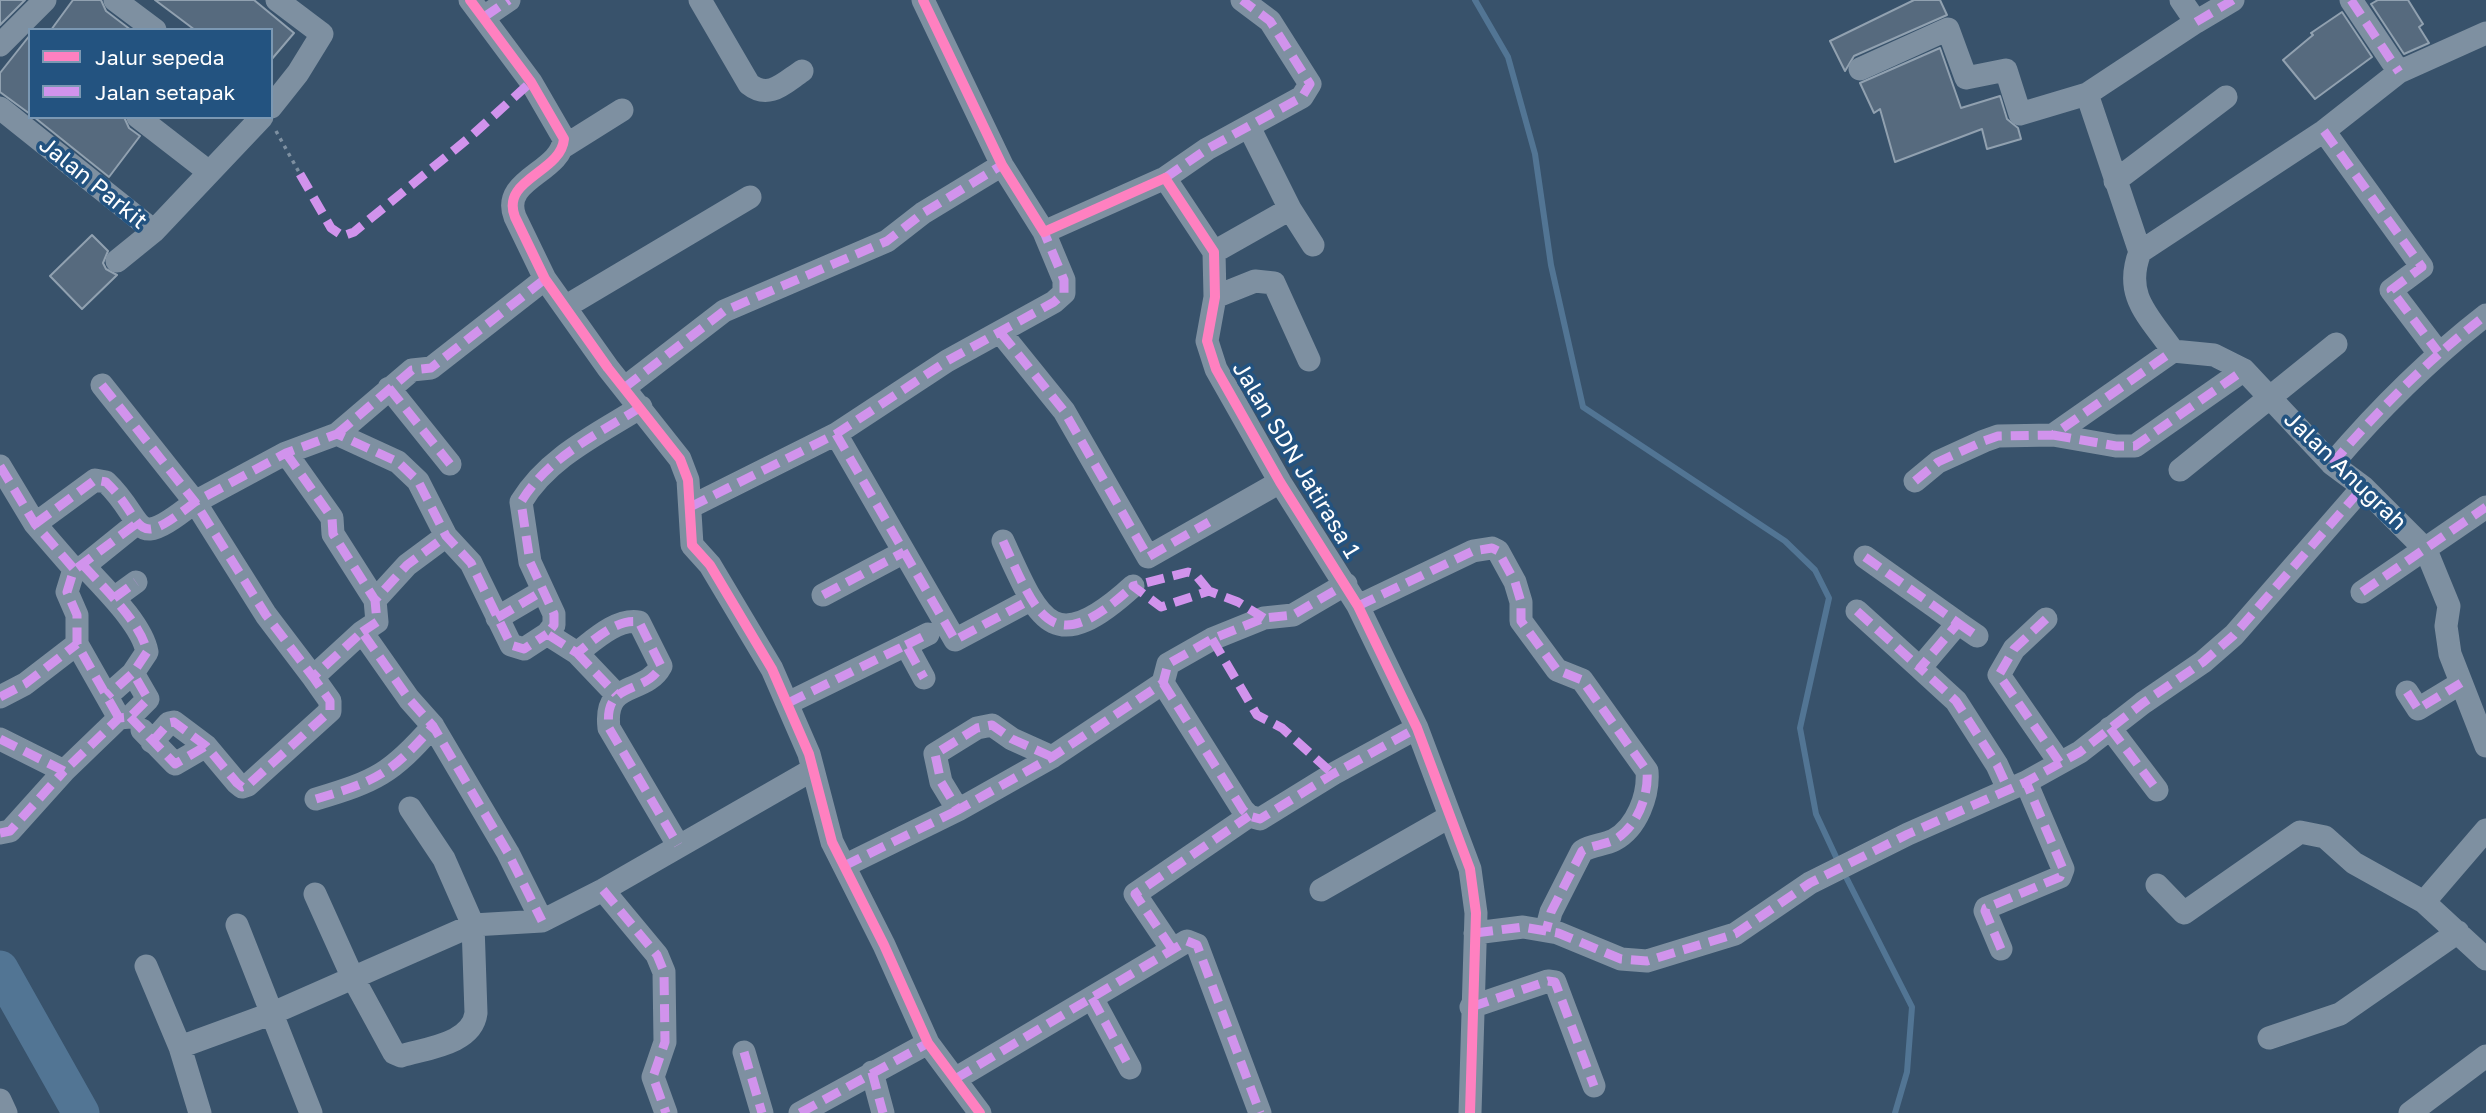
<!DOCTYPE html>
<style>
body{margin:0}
#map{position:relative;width:2486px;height:1113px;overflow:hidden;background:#38526b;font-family:"Golos Text",sans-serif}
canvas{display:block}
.legend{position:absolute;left:28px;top:28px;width:245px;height:91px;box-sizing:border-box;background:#235380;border:2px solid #7b98b3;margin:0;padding:9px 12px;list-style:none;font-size:21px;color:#fff}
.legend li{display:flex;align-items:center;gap:14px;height:35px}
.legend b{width:35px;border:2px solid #7b98b3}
</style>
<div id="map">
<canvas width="2486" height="1113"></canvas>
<ul class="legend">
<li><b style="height:9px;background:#ff80c0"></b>Jalur sepeda</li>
<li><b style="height:9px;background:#d193ec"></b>Jalan setapak</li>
</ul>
</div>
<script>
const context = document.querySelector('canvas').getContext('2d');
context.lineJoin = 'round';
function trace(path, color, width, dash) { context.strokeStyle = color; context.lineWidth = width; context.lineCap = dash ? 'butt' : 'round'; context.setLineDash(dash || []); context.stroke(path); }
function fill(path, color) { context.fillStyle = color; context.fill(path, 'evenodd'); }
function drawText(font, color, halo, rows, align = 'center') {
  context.font = font + ' "Golos Text",sans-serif'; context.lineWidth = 7; context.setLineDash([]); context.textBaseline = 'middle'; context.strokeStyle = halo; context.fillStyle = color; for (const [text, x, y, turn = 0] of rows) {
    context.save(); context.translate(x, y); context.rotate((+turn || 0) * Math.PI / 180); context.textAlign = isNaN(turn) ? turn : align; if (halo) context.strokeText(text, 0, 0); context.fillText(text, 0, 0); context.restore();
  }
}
const stream = new Path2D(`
 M1475,0L1508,57L1535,154L1551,265L1583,407L1785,541L1815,570L1829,598L1800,728L1816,814L1837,859
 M1847,879L1912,1007L1907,1072L1895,1113`);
const river = new Path2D(`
 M0,969L81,1113`);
const building = new Path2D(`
 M0,0H25L0,25Z
 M73,0H101L106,11L131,30H51Z
 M155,0H254L294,33L271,60V30H195Z
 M1914,0H1940L1947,15L1854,56L1845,71L1830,41Z
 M2378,0H2408L2423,24L2419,27L2429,43L2404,54L2371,4Z
 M2342,12L2372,57L2315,99L2283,60L2313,35L2311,33Z
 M30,35V114L0,92V73Z
 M1940,48L1961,108L2000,96L2007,119L2018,128L2021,139L1987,149L1982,129L1895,162L1880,109L1874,113L1860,83Z
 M34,117H124L129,128L140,136L109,177Z
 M92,235L108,251L103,263L106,269L117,275L82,309L50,276Z`);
const path = new Path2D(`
 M276,131L300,174`);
const minor = new Path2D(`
 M115,0L155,30
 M470,0L531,82L564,139C561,173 500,179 515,217L545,279L608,368L680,459L688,480L692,545L710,565L772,669L809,754L832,842L884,945L928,1043L980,1113
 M700,0L749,84C769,100 784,83 802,71
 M923,0L1002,165L1044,232L1165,178L1214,252L1215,297L1207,341L1216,369L1280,482L1358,606L1417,728L1470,869L1476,913L1470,1113
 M2351,0L2399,72
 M484,17L509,0
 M2196,22L2233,0
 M2486,33L2399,72L2324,131L2140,252C2123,296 2149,316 2173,351L2214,355L2244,370L2332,464L2363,487L2426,550L2449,606L2446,626L2450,654L2486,746
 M0,45L45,0
 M1860,69L1948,29L1966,78L2006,70L2020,114L2087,94
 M271,107L298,73L322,34L277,0
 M0,108L154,231
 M138,117L209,172
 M1249,127L1290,209L1313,245
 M2324,131L2422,267L2391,290L2438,352
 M563,147L622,110
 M1165,178L1207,149L1302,97L1310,84L1270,21L1242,0
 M2115,181L2226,97
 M1214,252L1290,209
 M2140,252L2087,94L2196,22L2181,0
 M117,261L154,231L262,117
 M1215,297L1255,281L1274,283L1309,360
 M565,307L750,197
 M1001,333L1064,411L1148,557L1280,482
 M102,385L195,502L286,453L337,434L398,462L418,481L446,536L471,563L511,645L524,649L547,634
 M389,388L450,464
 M624,388L724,311L887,241L923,213L1002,165
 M641,407C598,434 548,457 521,502L530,562L554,614V625L547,634L577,653C594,640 617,618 639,622L661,666C645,696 603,679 609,728L678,845
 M337,434L412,370L431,368L545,279
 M836,434L955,640L1030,600
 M2053,435L2116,446H2135L2244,370
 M286,453L332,518L333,534L375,600
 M2332,464C2379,409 2428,360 2486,315
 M0,466L35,524L74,569L67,592L77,615V644L119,718
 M2180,470L2336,344
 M1915,481L1938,462L1984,441L1998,436L2053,435L2173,351
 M690,507L836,434L947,361L1054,302L1064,293V280L1044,232
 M35,524L95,480L106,482C148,522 129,554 195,502L266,615L313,677L362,632L409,699L433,726L508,853L542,921
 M1003,541C1039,620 1052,660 1133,586
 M1865,557L1958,623L1920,668L1956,701L1997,765L2008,789
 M84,566C103,587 142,624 147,652L133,673L107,696
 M74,569L84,566L136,524
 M2362,592L2486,507
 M823,595L904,552
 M114,598L136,582
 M1358,606L1473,551L1492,548L1498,551L1515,582L1521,602V621L1557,670L1582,680L1647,771C1649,795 1637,828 1614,840C1604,845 1592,845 1582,851L1551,912L1546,931
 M1857,611L1920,668
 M497,618L543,591
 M2046,619L2014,649L1999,675L2060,763
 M1958,623L1977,636
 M362,632L377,622L375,600L407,565L446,536
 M906,645L928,634
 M577,653L616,694
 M1163,683L1243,810L1249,816L1260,819L1333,774L1417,728
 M2407,692L2418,709L2461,683
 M0,697L25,684L77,644
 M788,703L906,645L924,678
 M2110,728L2157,790
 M142,730L175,764L206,746
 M0,739L64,771L119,718L130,717L148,699L133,673
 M152,742L169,723L174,722L206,746L237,783L242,787L248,785L330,711V701L313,677
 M1052,757L1012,739L992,725L977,728L935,754L941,782L958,810L1052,757L1163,683L1168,664L1212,639L1264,618L1293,615L1346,584
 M316,799C376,781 391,774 433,726
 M0,833L10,831L64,771
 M844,866L958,810
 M2157,885L2184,913L2300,832L2325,837L2354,863L2424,902L2486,959
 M603,890L657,955L664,972L665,1042L653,1077L666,1113
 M1321,890L1449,817
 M315,894L352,976L394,1053L401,1056C427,1048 472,1044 476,1013L473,925L444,859L410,808
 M2424,902L2486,830
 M237,925L311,1113
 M1475,933L1523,927L1558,933L1621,959L1647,961L1735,934L1810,883L1908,834L2026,782L2080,752L2143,703L2203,662L2234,635L2363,487
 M1172,949L1135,894L1249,816
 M2001,949L1985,911L1986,908L2060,877L2063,869L2026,782
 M146,966L180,1047L273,1013L473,925L542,921L603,890L812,770
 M1092,998L1130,1068
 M1471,1007L1548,981L1555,982L1594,1086
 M2269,1038L2340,1014L2458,932
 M180,1047L200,1113
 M744,1052L762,1113
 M872,1072L883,1113
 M955,1079L1187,941L1197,945L1260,1113
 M0,1100L6,1113
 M800,1113L928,1043
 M2410,1113L2486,1056`);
const quiet = new Path2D(`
 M2351,0L2399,72
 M484,17L509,0
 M2196,22L2233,0
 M2324,131L2422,267L2391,290L2438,352
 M300,174L331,228L343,236L354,232L469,138L531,82
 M1165,178L1207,149L1302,97L1310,84L1270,21L1242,0
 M1001,333L1064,411L1148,557L1209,522
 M102,385L195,502L286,453L337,434L398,462L418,481L446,536L471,563L511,645L524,649L547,634
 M389,388L450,464
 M624,388L724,311L887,241L923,213L1002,165
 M641,407C598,434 548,457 521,502L530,562L554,614V625L547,634L577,653C594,640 617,618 639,622L661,666C645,696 603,679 609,728L678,845
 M337,434L412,370L431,368L545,279
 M836,434L955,640L1030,600
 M2053,435L2116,446H2135L2244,370
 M286,453L332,518L333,534L375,600
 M2332,464C2379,409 2428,360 2486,315
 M0,466L35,524L74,569L67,592L77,615V644L119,718
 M1915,481L1938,462L1984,441L1998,436L2053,435L2173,351
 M690,507L836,434L947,361L1054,302L1064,293V280L1044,232
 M35,524L95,480L106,482C148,522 129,554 195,502L266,615L313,677L362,632L409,699L433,726L508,853L542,921
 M1003,541C1039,620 1052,660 1133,586
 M1865,557L1958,623L1920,668L1956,701L1997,765L2008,789
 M84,566C103,587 142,624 147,652L133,673L107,696
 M77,568L136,524
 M1209,591L1195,574L1188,572L1133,586L1161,607L1209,591L1238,602L1264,618
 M2362,592L2486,507
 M823,595L904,552
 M114,598L136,582
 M1358,606L1473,551L1492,548L1498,551L1515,582L1521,602V621L1557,670L1582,680L1647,771C1649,795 1637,828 1614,840C1604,845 1592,845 1582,851L1551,912L1546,931
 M1857,611L1920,668
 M497,618L543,591
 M2046,619L2014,649L1999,675L2060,763
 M1958,623L1977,636
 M362,632L377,622L375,600L407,565L446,536
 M1212,639L1257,715L1282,728L1333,774
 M906,645L928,634
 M577,653L616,694
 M1163,683L1243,810L1249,816L1260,819L1333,774L1417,728
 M2407,692L2418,709L2461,683
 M0,697L25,684L77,644
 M788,703L906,645L924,678
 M130,717L175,764L206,746
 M2110,728L2157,790
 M0,739L64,771L119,718L130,717L148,699L133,673
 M152,742L169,723L174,722L206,746L237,783L242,787L248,785L330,711V701L313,677
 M1052,757L1012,739L992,725L977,728L935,754L941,782L958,810L1052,757L1163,683L1168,664L1212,639L1264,618L1293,615L1346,584
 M316,799C376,781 391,774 433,726
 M0,833L10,831L64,771
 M844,866L958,810
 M603,890L657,955L664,972L665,1042L653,1077L666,1113
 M1475,933L1523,927L1558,933L1621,959L1647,961L1735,934L1810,883L1908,834L2026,782L2080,752L2143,703L2203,662L2234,635L2363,487
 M1172,949L1135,894L1249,816
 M2001,949L1985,911L1986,908L2060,877L2063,869L2026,782
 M1092,998L1130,1068
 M1471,1007L1548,981L1555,982L1594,1086
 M744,1052L762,1113
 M872,1072L883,1113
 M955,1079L1187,941L1197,945L1260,1113
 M800,1113L928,1043`);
const cycleway = new Path2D(`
 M470,0L531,82L564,139C561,173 500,179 515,217L545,279L608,368L680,459L688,480L692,545L710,565L772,669L809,754L832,842L884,945L928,1043L980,1113
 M923,0L1002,165L1044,232L1165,178L1214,252L1215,297L1207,341L1216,369L1280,482L1358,606L1417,728L1470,869L1476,913L1470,1113`);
const streetNames = [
 ["Jalan Parkit",93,183,39],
 ["Jalan SDN Jatirasa 1",1296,460,59],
 ["Jalan Anugrah",2345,471,44]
];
trace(stream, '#527594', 6);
trace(river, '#527594', 37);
fill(building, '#566a7e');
trace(building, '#91a1b0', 2);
trace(path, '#7e90a1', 3.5, [3.5, 5]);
trace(minor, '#7e90a1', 23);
trace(quiet, '#d193ec', 9, [18, 9]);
trace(cycleway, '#ff80c0', 10);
drawText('23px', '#fff', '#235380', streetNames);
</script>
